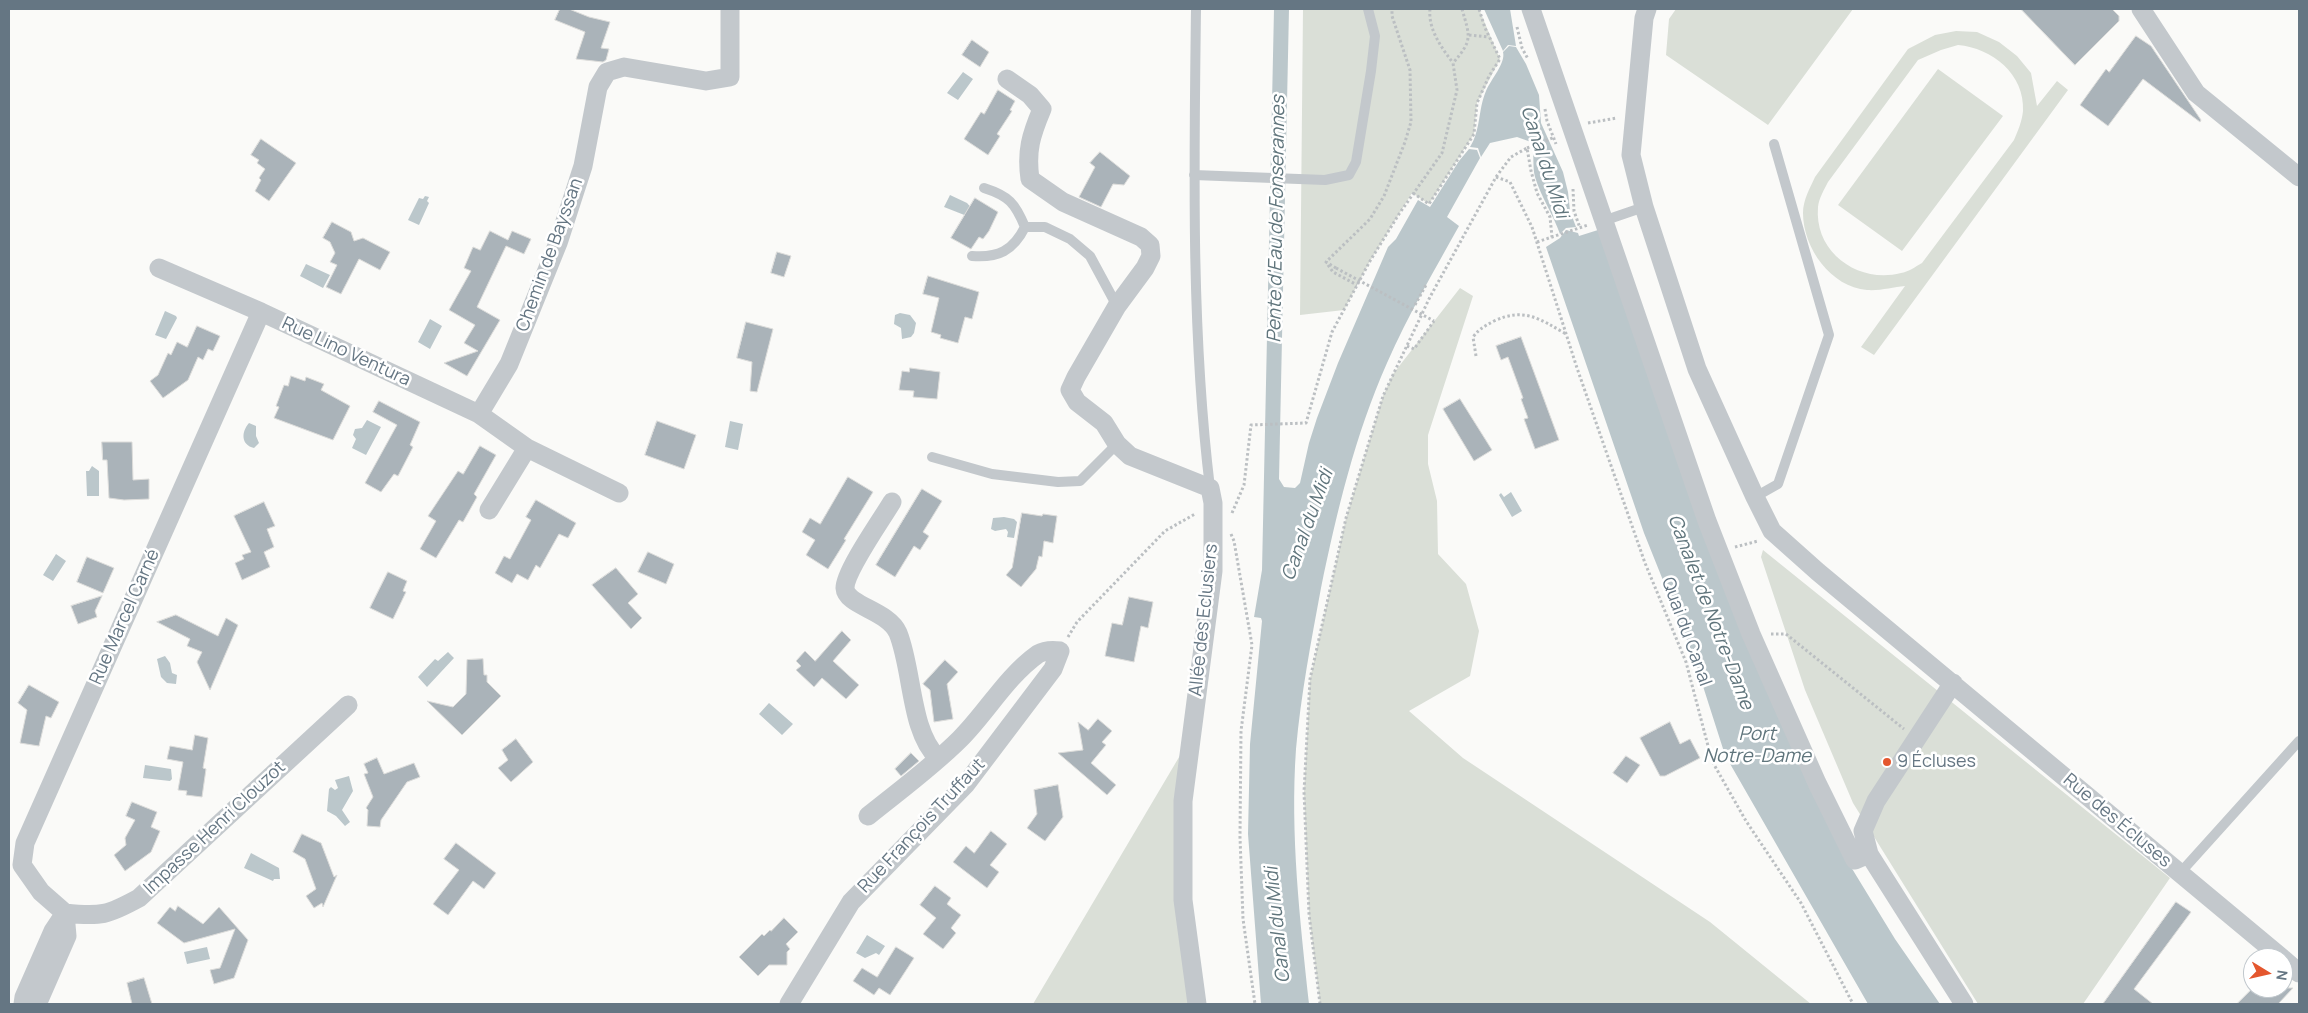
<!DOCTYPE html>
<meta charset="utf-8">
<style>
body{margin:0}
#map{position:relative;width:2308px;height:1013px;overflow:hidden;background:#fafaf8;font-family:Manrope,sans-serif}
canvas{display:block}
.frame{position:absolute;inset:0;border:10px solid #657683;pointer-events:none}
.north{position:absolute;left:2243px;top:948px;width:50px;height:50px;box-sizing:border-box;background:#fff;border:1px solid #c1c8cd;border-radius:50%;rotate:99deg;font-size:14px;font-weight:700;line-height:20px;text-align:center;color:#657683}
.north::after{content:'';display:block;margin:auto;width:18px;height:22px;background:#e4572e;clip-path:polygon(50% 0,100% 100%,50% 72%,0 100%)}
</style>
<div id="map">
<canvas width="2308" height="1013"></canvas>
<div class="frame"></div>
<div class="north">N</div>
</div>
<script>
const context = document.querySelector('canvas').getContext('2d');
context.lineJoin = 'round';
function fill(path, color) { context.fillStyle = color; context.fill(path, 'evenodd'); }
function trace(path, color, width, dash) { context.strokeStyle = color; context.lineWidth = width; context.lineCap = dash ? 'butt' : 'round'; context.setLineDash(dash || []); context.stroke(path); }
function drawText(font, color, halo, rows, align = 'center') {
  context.font = font + ' Manrope,sans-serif'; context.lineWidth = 5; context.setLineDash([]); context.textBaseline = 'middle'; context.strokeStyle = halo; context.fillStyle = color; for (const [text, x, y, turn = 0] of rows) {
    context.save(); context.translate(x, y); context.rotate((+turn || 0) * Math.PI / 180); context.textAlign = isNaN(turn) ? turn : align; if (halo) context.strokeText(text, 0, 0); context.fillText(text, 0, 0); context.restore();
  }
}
const green = new Path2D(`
 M1303,9H1479L1500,59L1477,103L1474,134L1429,204L1412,193L1370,261L1344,310L1300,315Z
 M1676,9H1853L1768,125L1666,55L1669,19Z
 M1956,31L1977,32L1999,42L2017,56L2031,73L2037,106L2057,81L2068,90L1874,355L1861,347L1905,286C1893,287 1880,291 1867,290C1831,287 1803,248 1803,213C1803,200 1810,188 1815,177L1908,49L1935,35ZM1958,45C1992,48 2025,74 2023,111C2022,121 2018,131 2014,140L1922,263C1915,267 1908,272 1901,273C1859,284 1814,253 1818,207C1819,198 1824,190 1828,182L1918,60L1941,50Z
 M1938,69L2003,116L1902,251L1838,205Z
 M1460,288L1473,296L1428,435V464L1437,501L1438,554L1466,584L1479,631L1470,676L1409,711L1463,758L1710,922L1811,1004H1320L1309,914L1304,792L1310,679L1346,518L1383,396L1393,374Z
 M1763,550L2170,878L2083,1004H1978L1853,803L1805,690L1761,557Z
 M1185,747L1183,801L1197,1004H1033Z`);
const water = new Path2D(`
 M1274,9H1289L1279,479L1284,487L1295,488L1300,483L1309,443L1317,418L1338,363L1388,247L1396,239L1418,200L1430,207L1459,161L1469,149L1477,150L1480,158L1447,217L1459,226C1434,271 1408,315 1387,363C1355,435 1337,511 1321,588C1311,642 1301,694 1296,749C1290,834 1300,920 1309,1004H1261L1248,834L1250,744L1262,621L1261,618L1254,617L1262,570Z
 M1484,9H1510L1516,46L1508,45L1503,51Z
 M1509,46L1516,47L1526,64L1539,95L1541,123L1563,172L1568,192L1570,211L1576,227L1566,228L1560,234C1553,214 1541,197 1535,177C1532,166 1535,150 1531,142L1517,137L1490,143L1481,157L1478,148L1470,147C1481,130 1478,109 1486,91C1491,79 1506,63 1503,52Z
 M963,72L973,79L958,100L947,93Z
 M950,195L967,203L975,212L972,218L944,207Z
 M425,196L429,197L427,201L429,203L419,225L408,220L419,198L423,199Z
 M1566,230L1578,233L1579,236L1598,230L1851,867L1895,939L1940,1004H1868L1725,755L1693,655L1644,533L1546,247L1560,238Z
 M306,264L330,275L323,288L300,276Z
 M165,311L176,316L177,318L166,339L155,335Z
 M900,313L910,315L916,323L914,333L911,337L902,339L901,328L894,324L895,315Z
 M430,319L442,326L430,349L418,342Z
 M367,420L381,427L366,455L352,448L356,439L353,435L355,429L362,428Z
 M730,421L743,424L738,450L725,447Z
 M249,423L256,426V436L259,443L254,448C241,445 241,432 249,423Z
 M92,466L99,471V496H87L86,471H89Z
 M1511,492L1522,511L1512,517L1499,495L1501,493L1504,497Z
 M1004,517L1014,519L1017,522L1014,538L1007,537L1008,532L1006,529L995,531L991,529L993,518Z
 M56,554L66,561L53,581L43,575Z
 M448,652L454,658L427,687L418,677L435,659L438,661Z
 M165,656L170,663L172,673L177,675L176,684L167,683L161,677L157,659Z
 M769,703L793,724L782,735L759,714Z
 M145,765L171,769L172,779L170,781L143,778Z
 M349,776L353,791L342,810L350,822L345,826L336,816L327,811L329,789L331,787L335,790L338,788L335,780Z
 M251,853L279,868L280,879H274L273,881L244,868Z
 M867,935L885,946L879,955L876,953L865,958L856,953Z
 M207,947L210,959L187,964L184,952Z`);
const building = new Path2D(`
 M560,9H569L589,17L610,22L601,48L609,49L606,60L603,62L576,59L585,32L555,20Z
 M2021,9H2112L2119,16V21L2075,65Z
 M2136,36L2151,46L2201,120L2200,122L2143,79L2108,126L2080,105L2106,69L2109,72Z
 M972,40L989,52L980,67L962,55Z
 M998,90L1015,101L1010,110L1012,111L997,134L1000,136L988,155L964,139L981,112L984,114Z
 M261,139L296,163L269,201L255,191L261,180L259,178L265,169L257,163L259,160L251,155Z
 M1100,152L1130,176L1124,185L1113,184L1101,207L1079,197L1095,167L1090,163Z
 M975,198L998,212L989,231L983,239L979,237L971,249L951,238Z
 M332,222L351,232L354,241L363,238L390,252L380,270L359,259L341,294L326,287L337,265L330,262L335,253L330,242L323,238Z
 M490,231L508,240L512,231L531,239L524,254L506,246L477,307L500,320L467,376L444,363L478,351L464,343L475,325L449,310L471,271L464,268L473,247L480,250Z
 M777,252L791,256L784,277L771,273Z
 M928,276L979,292L972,319L965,317L958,343L940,338L941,335L931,332L939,298L923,294Z
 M746,322L773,329L757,392L750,391L752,362L737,358Z
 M197,326L220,336L213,351L208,349L203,360L198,357L188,380L163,398L150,381L158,375L168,353L171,355L177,342L187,347Z
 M1521,337L1559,440L1535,449L1524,419L1528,418L1521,399L1523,398L1508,357L1501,360L1496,346Z
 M910,368L940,372L937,399L913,397L914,391L899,390L902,371L909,372Z
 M291,376L305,381L306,377L324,384L321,390L350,406L333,440L274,418L279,407L276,406L284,385L288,386Z
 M1460,399L1492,450L1474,461L1443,409Z
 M379,401L420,422L410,445L413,447L398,476L394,474L381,492L365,483L397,425L373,412Z
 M657,421L696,435L684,469L645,455Z
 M102,442H132L133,480L149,479V499L124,500L109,498L107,460H103Z
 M480,446L496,455L474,494L477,497L463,522L459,520L436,558L420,549L436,521L428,516L458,471L463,474Z
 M848,477L873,492L844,539L846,540L828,569L806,555L815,540L802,532L810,518L820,524Z
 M922,489L942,501L923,532L929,536L920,550L914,546L895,577L876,565Z
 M536,500L576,523L568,538L559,534L540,568L536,565L528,580L517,574L512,583L495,573L504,556L510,559L531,520L526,517Z
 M264,502L275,526L267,529L274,547L264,552L270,567L242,580L235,563L244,559L242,555L251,552L234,516Z
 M1022,513L1042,516L1043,514L1057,516L1053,543L1044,541L1042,557L1039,556L1036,569L1021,587L1006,575L1012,568Z
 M648,552L674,564L666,584L638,572Z
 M87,557L114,568L103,593L77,582Z
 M616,568L638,594L628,603L642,618L631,629L592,585Z
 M388,572L407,581L403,591L406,592L393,619L370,608Z
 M102,596L95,611L97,617L78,624L71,606Z
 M1129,597L1153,602L1148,628L1141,626L1134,662L1105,656L1112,623L1122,625Z
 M176,615L218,636L226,618L238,625L210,690L197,662L202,652L187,646L190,639L157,622Z
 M842,631L851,640L833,661L859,685L846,699L822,678L814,687L796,670L801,666L796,661L805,651L815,661Z
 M483,659L484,675H487V682L501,696L462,735L427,701L453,707L466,694L467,660Z
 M945,660L958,672L947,684L953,719L934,722L930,690L923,684Z
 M29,685L59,702L51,718L46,716L39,746L20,743L27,710L18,703Z
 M1098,719L1112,731L1102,742L1106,745L1091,763L1116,785L1107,795L1058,753L1083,750L1078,722L1088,730Z
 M1670,722L1680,744L1690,739L1700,758L1665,776H1660L1640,738Z
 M195,735L208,738L203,768L206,769L202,797L186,795L187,791L178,790L183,762L167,759L170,746L192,750Z
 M516,739L533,762L511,782L498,768L508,760L502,750Z
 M911,753L919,761L901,776L895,769Z
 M1626,756L1640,765L1627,783L1613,773Z
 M377,758L384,774L414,763L420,777L407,782L381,820L380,827L367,826L368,810L366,808L373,797L364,774L368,773L364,764Z
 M1058,785L1063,817L1045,841L1027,828L1037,814L1034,790Z
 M132,802L157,812L151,827L160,831L151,852L125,871L114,855L126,845L125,838L135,820L126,816Z
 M991,831L1007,844L990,865L999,872L987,888L953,862L966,846L974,853Z
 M302,834L321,843L334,877L337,875L323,907L322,903L314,908L306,896L316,889L305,859L293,852Z
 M456,843L496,873L484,889L473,881L448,915L433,904L459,870L444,859Z
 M935,886L951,898L947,904L961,915L951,928L956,933L943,949L923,934L936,918L920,905Z
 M2176,902L2191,912L2134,989L2153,1004H2103Z
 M178,906L203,924L219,907L248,940L234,978L214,984L210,970L220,968L235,929L184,943L157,923L170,907L175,911Z
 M784,918L798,932L786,944L790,949L787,952V965H769L758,976L739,957L762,934L764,936L770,930L771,931Z
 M896,947L914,958L890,995L879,988L874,995L853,981L862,968L877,977Z
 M144,978L152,1004H132L127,983Z
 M2253,988H2293L2278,1004H2237Z`);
const path = new Path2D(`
 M1430,9C1428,29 1441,47 1453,63
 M1517,27L1522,48L1528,59
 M1469,35L1489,37
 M1545,109L1547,121L1556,144
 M1588,123L1617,118
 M1527,148L1555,137
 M1496,177L1510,182L1532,227L1577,368L1645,563L1686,662L1712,761L1746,821L1801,903L1853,1004
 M1573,189L1574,211L1580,228
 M1413,193L1429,204L1474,134L1477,103L1489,76L1500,59L1485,28L1479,9
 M1537,242L1588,225
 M1328,265L1333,272L1357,285
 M1336,268L1326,262L1370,219L1384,196L1405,142L1411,122L1410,70L1392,16V9
 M1415,305L1426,285
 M1407,346L1414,349L1434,321
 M1476,356L1473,337C1480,328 1485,326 1494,321C1524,307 1540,319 1566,334
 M1232,513L1244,485L1251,425L1306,423L1332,332L1370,261L1399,214L1442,153L1457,90L1453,63C1473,40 1470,37 1462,9
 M1231,534L1234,541L1252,645L1241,731L1240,837L1243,919L1255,1004
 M1735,547L1758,541
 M1771,634H1786L1904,729
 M1068,637L1077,622L1165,531L1195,514
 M1320,1004L1309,914L1304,792L1310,679L1346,518L1383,396L1430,297L1496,177L1511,157L1527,148L1531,171L1537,193L1550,217L1552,237`);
const lane = new Path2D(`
 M1196,9C1194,167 1191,331 1210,488
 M1194,175L1325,180L1349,175L1356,162L1371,71L1375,36L1368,9
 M984,188C1009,196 1015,203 1025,227
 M1603,221L1644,207
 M972,256C998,258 1013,251 1025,227H1045L1070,239L1090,256L1117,306
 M932,457L992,474L1058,482L1080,481L1117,444
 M1755,497L1778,484L1829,335L1774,144
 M2180,873L2299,741`);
const street = new Path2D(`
 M1531,9L1707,521L1751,634L1817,783L1855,860L1869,854
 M1647,9L1644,18L1631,155L1644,207L1697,369L1755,497L1772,531L1818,572L2282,958
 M2141,9L2196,93L2299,177
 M1007,79L1030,95L1042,109C1031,135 1026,151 1030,179L1063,202L1141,237L1150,245L1151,256L1145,268L1117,306L1076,377L1070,390L1077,402L1104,423L1117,444L1130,456L1210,488L1213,503V571L1183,801V900L1197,1004
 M159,268L261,312L479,414L527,448L619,493
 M479,414L509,364L558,243L583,166L598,87L607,72L624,67L706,81L730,77V9
 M892,502C882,519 845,571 845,588C846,606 888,610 898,633C913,670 910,732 938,758
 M489,510L527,448
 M1953,683L1876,801L1863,831L1869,854L1964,1004
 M65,913C101,917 108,915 139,898L348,705
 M2283,959L2299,973
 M23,1004L24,997L53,931L65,913
 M35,1004L39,1000L67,936L65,913L41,892L22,865L25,843L261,312
 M789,1004L851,902L966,784L1053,669L1060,651C1053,650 1045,650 1038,654C1006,677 987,712 960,739C932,767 899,791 868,816`);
const pathBridge = new Path2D(`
 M1336,268L1434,321`);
const markers = [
 [1887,762,5,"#e4572e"]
];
const streetNames = [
 ["Chemin de Bayssan",550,255,-70],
 ["Rue Lino Ventura",346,352,25],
 ["Rue Marcel Carné",125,617,-66],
 ["Allée des Eclusiers",1204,620,-84],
 ["Quai du Canal",1686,632,70],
 ["Rue des Écluses",2117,821,40],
 ["Rue François Truffaut",922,826,-47],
 ["Impasse Henri Clouzot",215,828,-43]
];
const poiNames = [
 ["9 Écluses",1897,762]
];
const waterNames = [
 ["Canal du Midi",1544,162,72],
 ["Pente d'Eau de Fonserannes",1277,219,-89],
 ["Canal du Midi",1308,525,-70],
 ["Canalet de Notre-Dame",1710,612,69],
 ["Port",1757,735],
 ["Notre-Dame",1757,757],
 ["Canal du Midi",1278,925,-96]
];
fill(green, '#dadfd7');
fill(water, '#bbc7cb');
fill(building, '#aab3b9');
trace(building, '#dcdcda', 1);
trace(path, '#bbbfc2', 3, [2.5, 2.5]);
trace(lane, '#c3c8cc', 10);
trace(street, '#c3c8cc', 19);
trace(pathBridge, '#bbbfc2', 3, [2.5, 2.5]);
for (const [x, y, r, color] of markers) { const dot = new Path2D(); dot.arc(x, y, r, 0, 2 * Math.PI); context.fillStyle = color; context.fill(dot); trace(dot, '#fff', 2); }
drawText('18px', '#657683', '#fff', streetNames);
drawText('18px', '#657683', '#fff', poiNames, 'left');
drawText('italic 19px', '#60757c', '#fff', waterNames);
</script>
